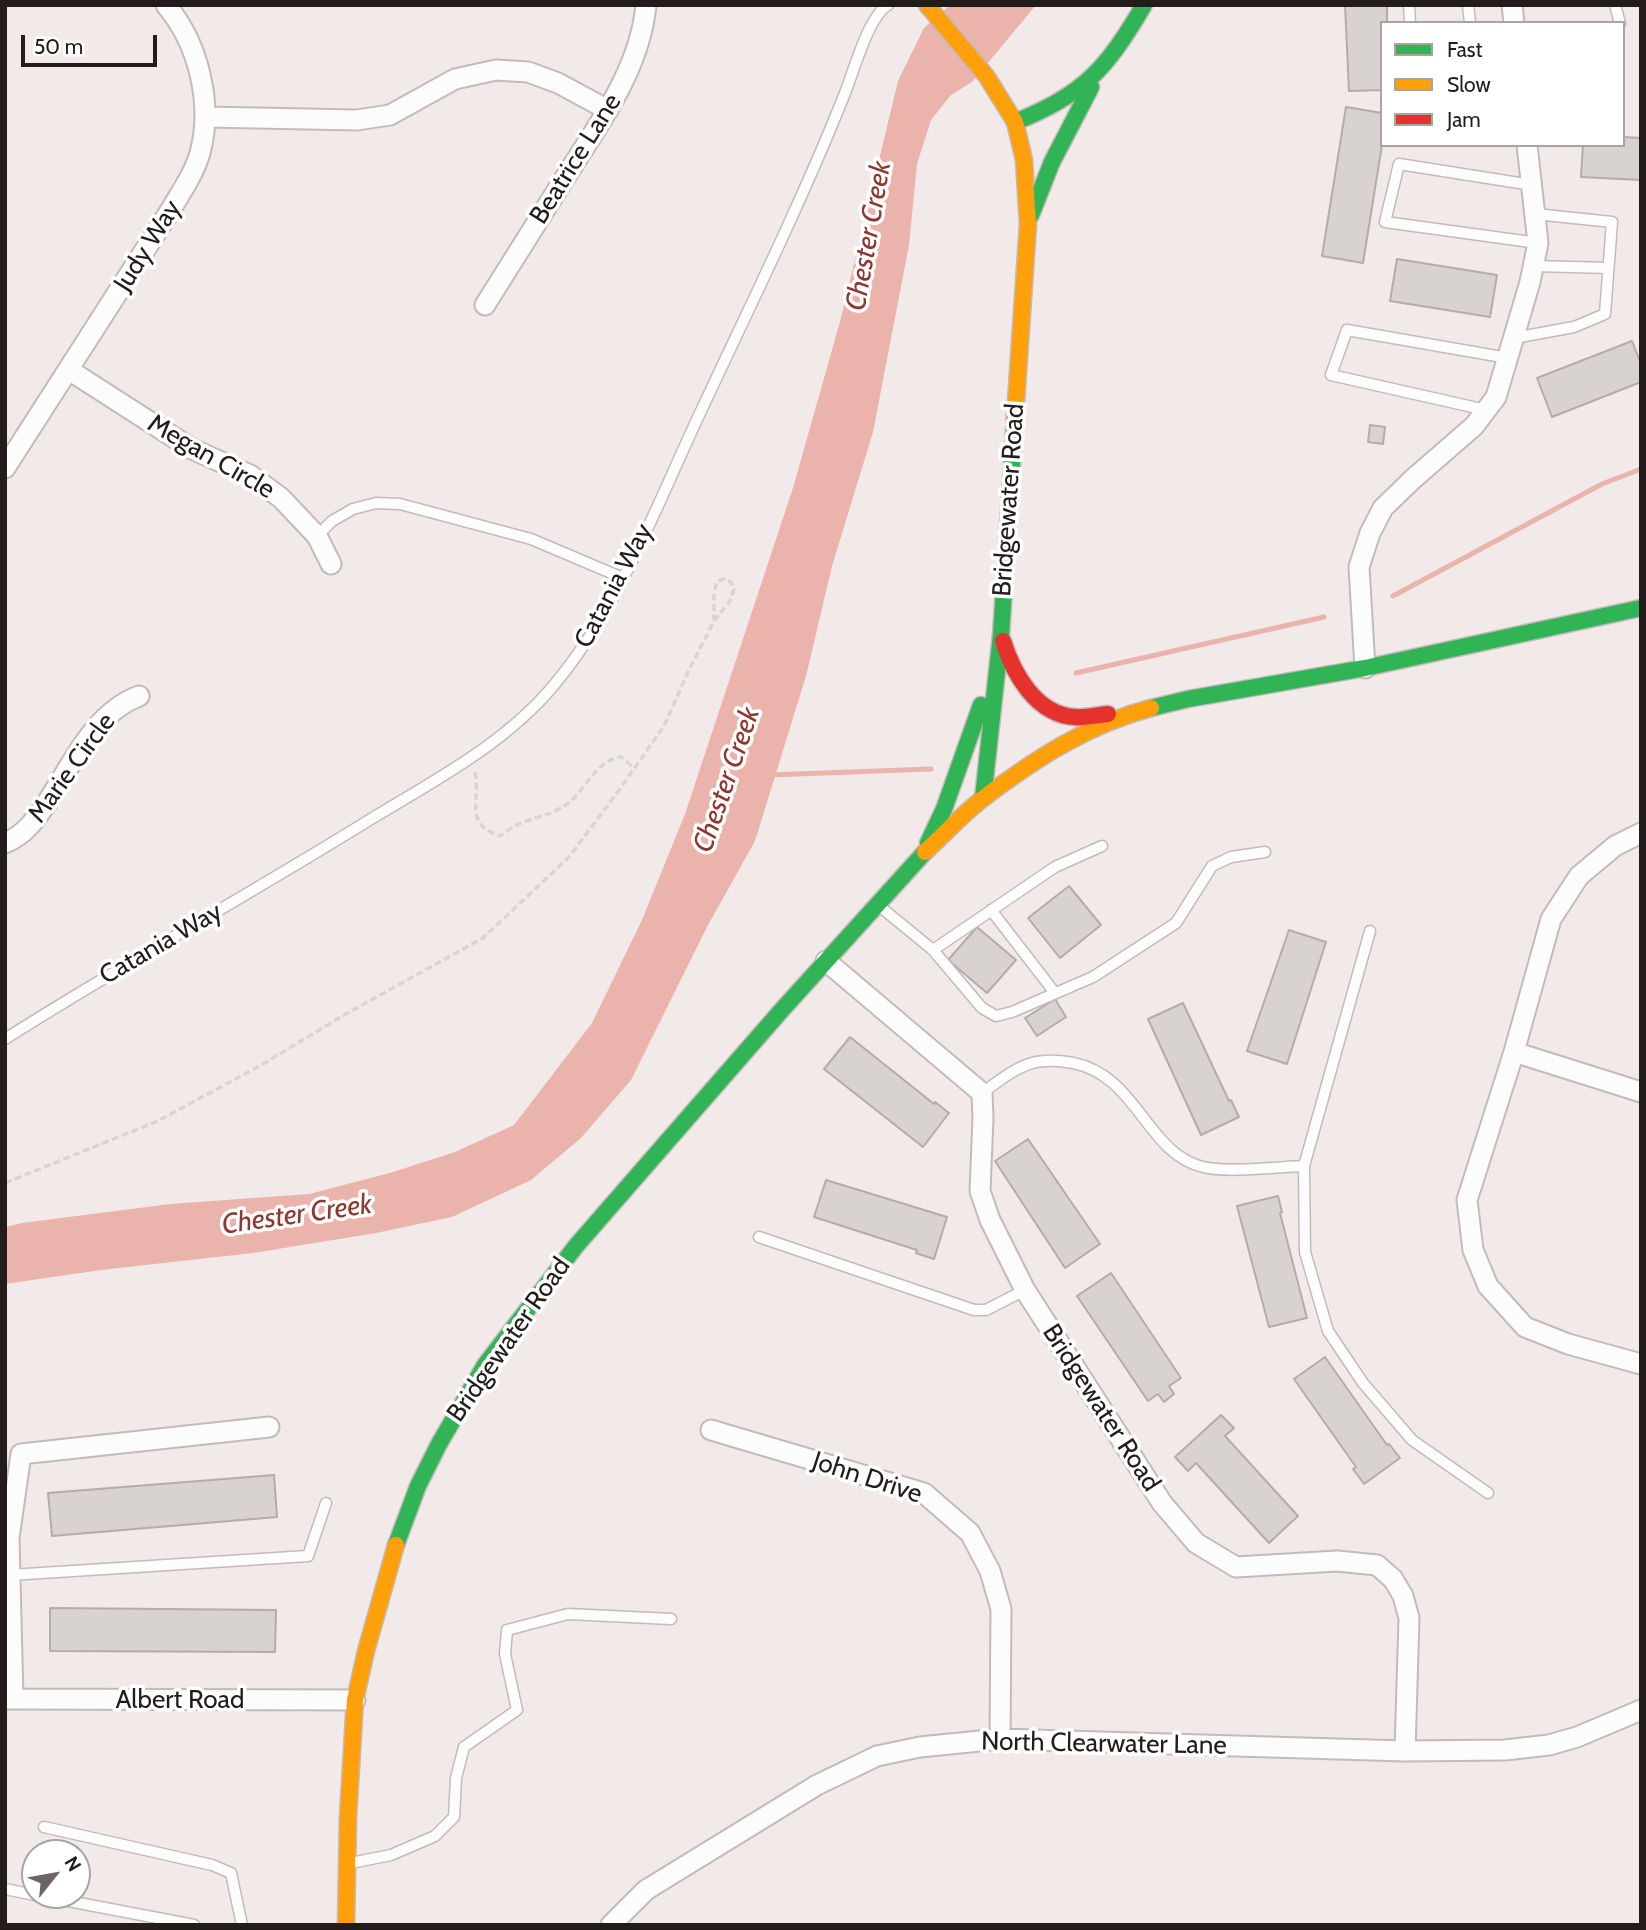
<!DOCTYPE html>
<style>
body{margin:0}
#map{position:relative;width:1646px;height:1930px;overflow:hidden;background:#f2eae8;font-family:Cabin,sans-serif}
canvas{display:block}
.frame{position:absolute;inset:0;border:7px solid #221c1b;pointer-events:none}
.legend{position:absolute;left:1380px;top:21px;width:245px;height:126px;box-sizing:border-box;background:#fff;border:2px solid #a7a4a4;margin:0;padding:9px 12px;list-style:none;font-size:21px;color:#221c1b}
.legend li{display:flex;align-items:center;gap:14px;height:35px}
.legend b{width:35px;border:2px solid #a7a4a4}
.north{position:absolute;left:21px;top:1839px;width:70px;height:70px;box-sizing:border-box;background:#fff;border:2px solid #a7a4a4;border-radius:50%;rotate:59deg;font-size:19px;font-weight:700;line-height:28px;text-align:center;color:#221c1b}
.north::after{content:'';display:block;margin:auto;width:24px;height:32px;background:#6b6463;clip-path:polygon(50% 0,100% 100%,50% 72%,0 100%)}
.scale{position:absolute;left:21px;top:35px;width:136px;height:32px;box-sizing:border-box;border:4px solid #221c1b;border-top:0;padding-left:9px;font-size:21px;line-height:24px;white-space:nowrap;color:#221c1b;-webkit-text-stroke:5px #fff;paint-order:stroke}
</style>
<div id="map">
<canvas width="1646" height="1930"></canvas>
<div class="frame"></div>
<ul class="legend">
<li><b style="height:9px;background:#30b455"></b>Fast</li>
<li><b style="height:9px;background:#ff9f0a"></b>Slow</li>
<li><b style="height:9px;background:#e5322d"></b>Jam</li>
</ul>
<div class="north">N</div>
<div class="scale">50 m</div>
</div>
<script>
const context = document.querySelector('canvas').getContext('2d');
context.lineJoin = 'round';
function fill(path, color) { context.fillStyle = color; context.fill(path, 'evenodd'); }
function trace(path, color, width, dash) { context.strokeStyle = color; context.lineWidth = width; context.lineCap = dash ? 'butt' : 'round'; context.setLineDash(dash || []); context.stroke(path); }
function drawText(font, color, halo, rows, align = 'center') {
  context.font = font + ' Cabin,sans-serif'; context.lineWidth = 7; context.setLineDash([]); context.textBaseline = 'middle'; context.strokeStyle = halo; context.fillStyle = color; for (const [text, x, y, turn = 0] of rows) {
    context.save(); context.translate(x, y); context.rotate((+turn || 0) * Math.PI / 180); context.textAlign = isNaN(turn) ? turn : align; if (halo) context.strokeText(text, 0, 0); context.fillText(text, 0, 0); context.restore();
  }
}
const water = new Path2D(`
 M950,5H1036L972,82L951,95L931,120L917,164L909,245L873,432L832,566L806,676L755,841L708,925L631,1080L581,1138L531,1180L452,1217L376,1233L253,1253L101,1270L5,1284V1227L22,1223L170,1204L309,1194L390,1173L455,1152L514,1125L592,1023L642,920L685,814L793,488L841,318L898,81L924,28Z`);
const stream = new Path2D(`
 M1393,596L1602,484L1641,469
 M1076,673L1324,617
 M770,775L931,769`);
const building = new Path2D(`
 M1345,5H1387V23H1382V90L1349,91Z
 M1346,107L1382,113V145L1363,263L1322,256Z
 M1623,137L1641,138V180L1581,177L1583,145H1623Z
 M1397,259L1497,275L1490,317L1390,301Z
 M1632,341L1641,364V382L1552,417L1537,378Z
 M1370,425L1385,427L1383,444L1368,442Z
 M1069,886L1101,925L1060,958L1028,918Z
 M977,927L1016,960L987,993L948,960Z
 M1289,930L1326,942L1287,1064L1247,1051Z
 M1055,999L1066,1017L1037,1036L1025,1018Z
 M1183,1003L1229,1101L1231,1100L1239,1117L1201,1135L1148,1019Z
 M850,1037L934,1104L935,1102L949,1113L923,1147L824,1069Z
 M1028,1139L1100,1244L1065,1268L995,1161Z
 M826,1180L947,1217L934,1259L916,1253L917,1250L814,1217Z
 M1278,1196L1282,1212L1280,1213L1307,1318L1269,1327L1237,1206Z
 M1111,1273L1181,1378L1169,1386L1174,1394L1164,1402L1158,1394L1148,1401L1077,1296Z
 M1325,1357L1387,1445L1389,1444L1400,1458L1364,1484L1353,1469L1356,1467L1294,1379Z
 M1221,1415L1234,1428L1225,1436L1298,1516L1269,1543L1196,1463L1188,1471L1175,1457Z
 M274,1475L277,1517L52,1536L48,1493Z
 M50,1608L276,1610L275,1652L50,1651Z`);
const path = new Path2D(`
 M475,772C481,801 463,824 500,836C506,832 512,827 519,824C538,816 558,814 573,799C587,785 599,759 621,757L634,768
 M5,1183L158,1121L263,1064L344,1015L483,938L569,857L617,793L664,726L688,672L714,621L730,601L734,589L731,582L724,579L717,581L714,593V621`);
const lane = new Path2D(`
 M1409,5L1410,23
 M1468,5L1470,23
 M1615,5L1620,23
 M1532,185L1399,164L1385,222L1538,243
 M1534,266L1608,268
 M1514,338L1574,327L1605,314L1612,222L1535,214
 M1486,410L1331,375L1347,330L1508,358
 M317,536L332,521L353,509L376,503L400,504L531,539L623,578
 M878,905L933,950L1055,867L1102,846
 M991,910L1055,993
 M933,950L982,1008L996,1016L1012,1012L1093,977L1176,923L1212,866L1231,857L1265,852
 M5,1039C125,963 250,894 371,819C435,780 505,744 554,685C620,606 657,504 701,411C750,306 802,201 845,93C853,73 869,15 888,5
 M982,1093C1016,1069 1029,1055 1073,1063C1137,1075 1147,1154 1203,1167C1226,1173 1278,1167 1304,1166L1370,931
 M1304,1166L1305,1252L1328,1331L1363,1383L1412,1440L1488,1493
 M759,1237L974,1310H986L1025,1290
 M10,1575L308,1556L326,1503
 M44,1827L212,1865L231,1873L242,1925
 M351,1863L391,1855L435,1836L454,1817L456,1778L464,1747L517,1710L505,1654L507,1630L568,1614L671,1619
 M5,1889L35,1895
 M37,1895L194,1925`);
const street = new Path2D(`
 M1512,5L1514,23
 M206,117L357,120L390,115L455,79L496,70L528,72L558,83L608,110
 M485,305C513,261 540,217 568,173C601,121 640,68 646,5
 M69,370L192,449L250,475L281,498L317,536L331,564
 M5,468L170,211C181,192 194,174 200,153C213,104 199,44 166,5
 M1365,668L1359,567L1370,533L1383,508L1413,479L1474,426L1496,397L1530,282L1538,243L1527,145
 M1641,833L1615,846L1579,876L1551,919L1514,1052L1467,1200L1473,1250L1488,1286L1525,1327L1568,1344L1641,1364
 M5,843C25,835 36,819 48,801C73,763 94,713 139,696
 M826,961L982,1093L983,1118L980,1191L990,1220L1025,1290L1162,1503L1196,1543L1236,1567L1337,1561L1377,1565L1393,1579L1403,1596L1409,1618L1405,1751
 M1514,1052L1641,1092
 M711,1430L924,1493L970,1533L990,1571L1001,1609L1000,1739
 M5,1699L355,1700
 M13,1699L9,1538L21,1454L269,1427
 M611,1925L646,1890L817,1785L877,1756L920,1747L1000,1739L1405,1751L1505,1750L1549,1745L1577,1737L1641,1710`);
const fast = new Path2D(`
 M1015,122C1084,95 1107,68 1144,5
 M1031,215L1052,162L1091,87
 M1151,708L1188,699L1365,668L1641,608
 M983,798L1001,635L1015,417
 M928,843L944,809L981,705
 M396,1545L418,1486L439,1444L485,1365L576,1246L780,1012L925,852`);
const slow = new Path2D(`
 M927,5L987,77L1015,122L1024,160L1028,224L1015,417
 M925,852C945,834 963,813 985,797C1035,759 1089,724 1151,708
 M346,1925L348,1817L355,1700L366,1651L396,1545`);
const jam = new Path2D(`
 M1003,641C1013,673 1036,715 1075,717C1086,718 1097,715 1108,714`);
const streetNames = [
 ["Beatrice Lane",576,159,-58],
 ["Judy Way",148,246,-58],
 ["Megan Circle",211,457,30],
 ["Bridgewater Road",1009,500,-86],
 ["Catania Way",614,586,-62],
 ["Marie Circle",72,768,-54],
 ["Catania Way",161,944,-30],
 ["Bridgewater Road",509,1340,-55],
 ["Bridgewater Road",1101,1408,57],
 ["John Drive",867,1478,18],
 ["Albert Road",180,1700],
 ["North Clearwater Lane",1104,1744,1]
];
const waterNames = [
 ["Chester Creek",869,236,-80],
 ["Chester Creek",727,780,-71],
 ["Chester Creek",297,1215,-8]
];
fill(water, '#eab3ac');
trace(stream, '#eab3ac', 5);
fill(building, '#d8d2d0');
trace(building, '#b3acac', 2);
trace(lane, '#c2bbba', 13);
trace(street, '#c2bbba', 23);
trace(fast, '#c2bbba', 19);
trace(slow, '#c2bbba', 19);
trace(jam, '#c2bbba', 19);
trace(path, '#d8d5d4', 3.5, [7, 3.5]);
trace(lane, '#fdfcfc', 10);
trace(street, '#fdfcfc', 19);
trace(fast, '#30b455', 16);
trace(slow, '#ff9f0a', 16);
trace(jam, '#e5322d', 16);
drawText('26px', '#221c1b', '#fff', streetNames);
drawText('italic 28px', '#8e372f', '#fff', waterNames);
</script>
